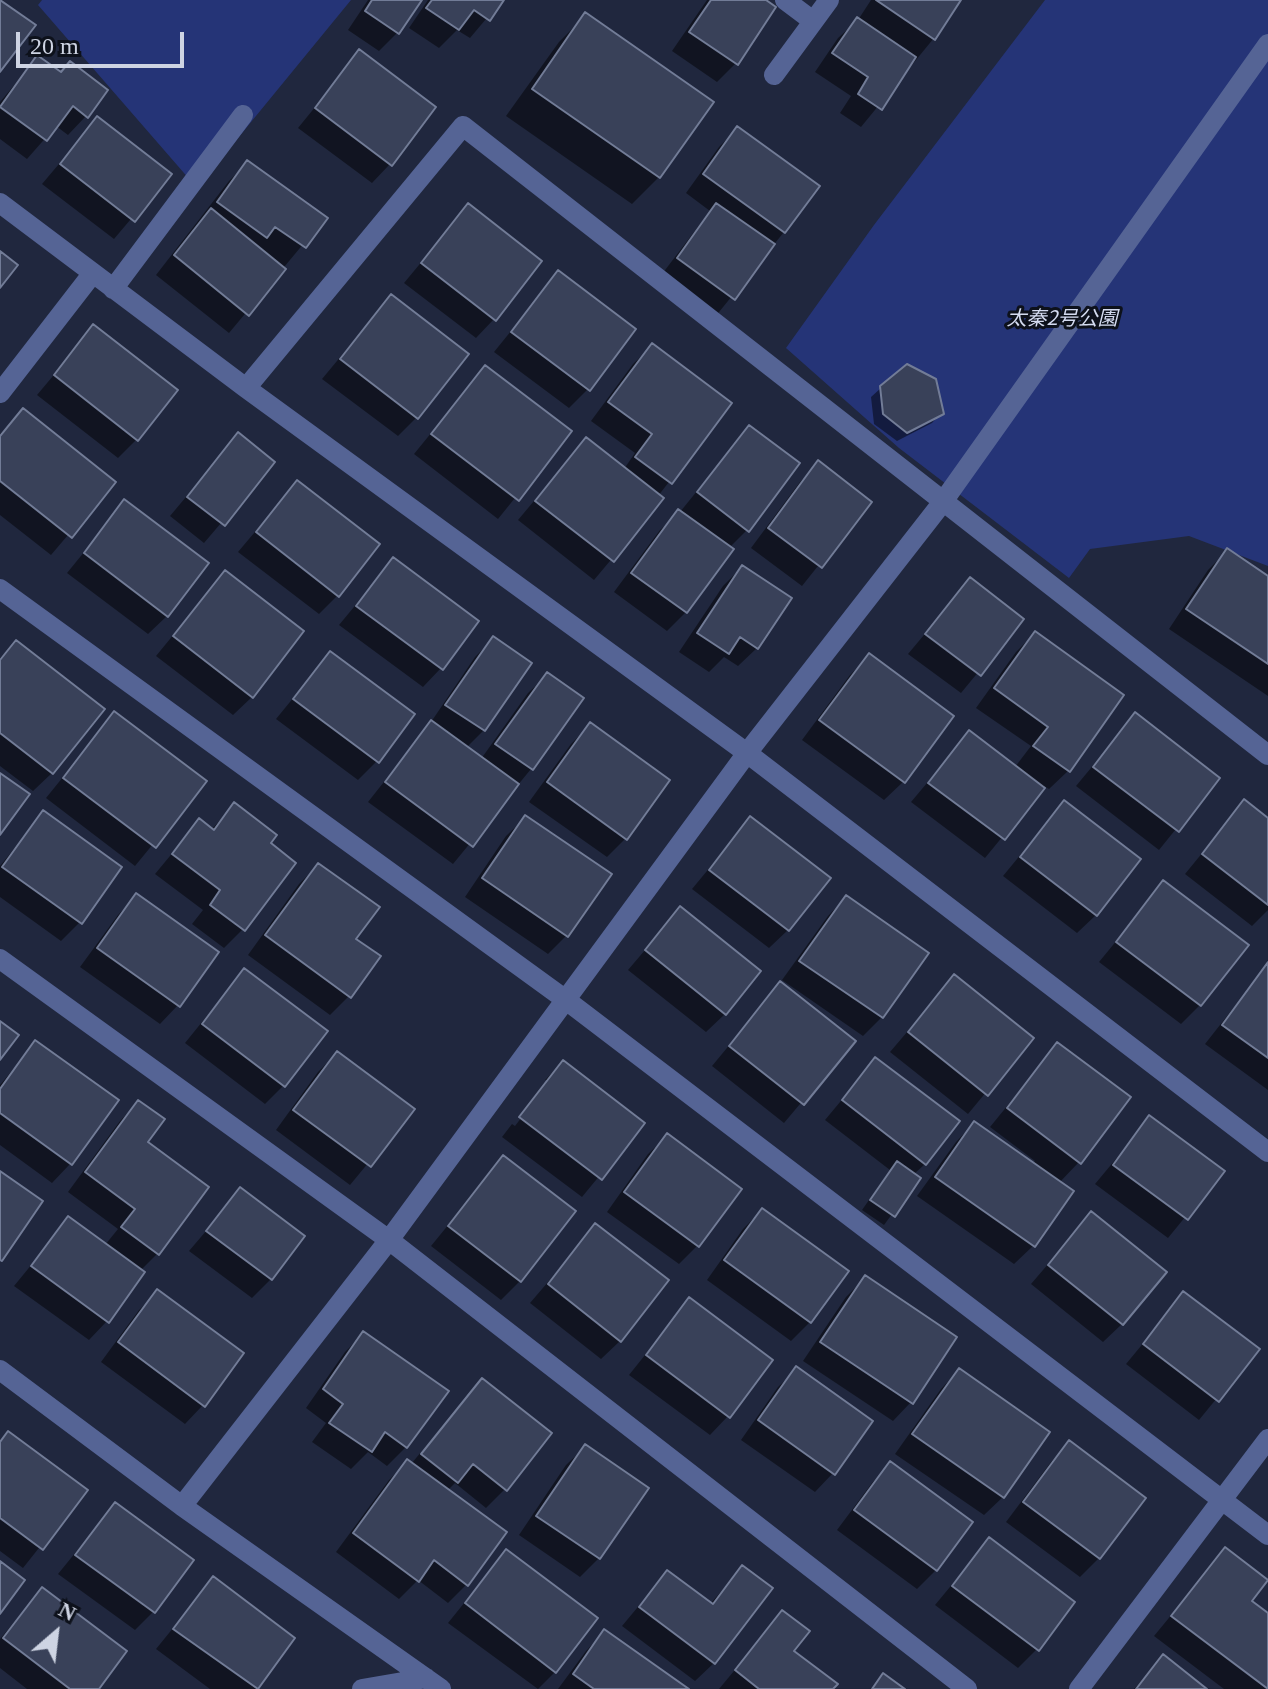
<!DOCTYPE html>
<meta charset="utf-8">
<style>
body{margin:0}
#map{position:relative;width:1268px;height:1689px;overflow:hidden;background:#20273e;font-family:Georgia,serif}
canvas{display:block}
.north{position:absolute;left:16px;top:1593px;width:80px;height:80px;-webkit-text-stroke:6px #0d111b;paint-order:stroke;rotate:28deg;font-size:22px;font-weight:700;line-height:32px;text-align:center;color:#ced4e3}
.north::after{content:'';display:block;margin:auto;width:28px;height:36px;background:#ced4e3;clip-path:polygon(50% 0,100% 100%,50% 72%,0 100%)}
.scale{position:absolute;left:16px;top:32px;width:168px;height:36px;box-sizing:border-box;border:4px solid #ced4e3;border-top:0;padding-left:10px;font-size:24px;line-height:28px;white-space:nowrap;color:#ced4e3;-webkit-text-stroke:6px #0d111b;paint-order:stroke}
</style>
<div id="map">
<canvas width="1268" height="1689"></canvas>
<div class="north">N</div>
<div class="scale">20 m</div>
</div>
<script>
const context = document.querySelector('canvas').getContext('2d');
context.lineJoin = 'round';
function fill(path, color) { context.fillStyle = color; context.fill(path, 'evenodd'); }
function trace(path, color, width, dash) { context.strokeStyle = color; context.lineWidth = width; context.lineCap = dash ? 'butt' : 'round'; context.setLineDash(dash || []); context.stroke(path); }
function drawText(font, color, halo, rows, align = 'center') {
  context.font = font + ' Georgia,"Noto Sans JP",serif'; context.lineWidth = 6; context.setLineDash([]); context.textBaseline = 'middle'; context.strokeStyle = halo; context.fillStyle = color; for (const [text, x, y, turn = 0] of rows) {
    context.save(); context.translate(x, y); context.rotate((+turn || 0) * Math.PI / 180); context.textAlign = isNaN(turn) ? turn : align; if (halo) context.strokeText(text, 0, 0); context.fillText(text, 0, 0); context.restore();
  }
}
const green = new Path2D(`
 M42,0H351L197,188L38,5Z
 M1045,0H1268V566L1189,536L1090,549L1069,578L899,448L786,348L874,225Z`);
const shadow = new Path2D(`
 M368,0H419L397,33L379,51L348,30Z
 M428,0H502L470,38L457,30L439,48L409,28Z
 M707,0H762L736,63L717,82L672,51Z
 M871,0H959L934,38L861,127L840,113L851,96L815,72L838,38L858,20Z
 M586,15L659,177L632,204L506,116L559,42Z
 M360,52L390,164L372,183L298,128Z
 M38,57L60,73L86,116L68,135L56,126L27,159L0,139V102Z
 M97,119L169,174L114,239L42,184Z
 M737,129L784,232L715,317L659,278L710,211L686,193L719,147Z
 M247,163L325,218L229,333L156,275L229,181Z
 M468,206L494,319L476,338L404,283Z
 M558,273L588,389L569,408L494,352Z
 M391,296L416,418L398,436L322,379Z
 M94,327L136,440L118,458L37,395Z
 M652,346L730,404L658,496L662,499L594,580L518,520L586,439L624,469L635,453L591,421L633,364Z
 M485,367L569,431L498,519L414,454Z
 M881,388L941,413L932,423L897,441L874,424L871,397Z
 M23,411L113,482L51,555L0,515V434Z
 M749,427L747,530L729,548L686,612L667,631L614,592L660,530L680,512Z
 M238,435L273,462L204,543L170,516Z
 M818,463L869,502L802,586L751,548L800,482Z
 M297,482L338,595L319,614L238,552Z
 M125,502L167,616L148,634L67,573Z
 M1227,551L1268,579V696L1169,629L1208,570Z
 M393,560L441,668L423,687L339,625Z
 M742,567L757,648L738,666L724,657L709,672L679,652L723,586Z
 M225,572L252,697L233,715L156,656Z
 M970,580L1022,619L961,693L908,654Z
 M1035,633L1121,695L1068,771L1049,789L1044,786L985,858L911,802L969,733L1015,767L1031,746L976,708L1016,652Z
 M493,639L484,730L466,748L481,759L528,693L547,675L581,699L531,769L453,864L368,802L429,725L475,657Z
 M16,642L52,773L33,791L0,766V658Z
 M330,653L377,761L358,780L276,719Z
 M869,656L903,782L884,800L802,740L850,675Z
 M114,714L204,782L135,866L46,798Z
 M1135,715L1217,778L1159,850L1076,786Z
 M590,725L626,838L607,857L529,802L571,744Z
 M1064,802L1096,915L1077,933L1003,876Z
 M1244,802L1268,820V910L1252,926L1185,874Z
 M234,805L268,844L243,929L224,948L192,924L203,910L155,874L199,821L211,830Z
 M43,813L80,922L61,941L0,897V866Z
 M525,818L567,935L548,954L465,897L506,836Z
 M750,819L788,930L769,948L692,889Z
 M318,865L354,940L349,996L330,1015L248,955L299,884Z
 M1164,883L1200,1005L1181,1024L1099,962Z
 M136,896L178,1005L160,1024L80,967L118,915Z
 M846,897L882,1017L863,1036L782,980L828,916Z
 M680,909L725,1014L706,1032L628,970Z
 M1268,964V1090L1205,1044Z
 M244,970L284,1085L265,1104L185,1043Z
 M954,977L1031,1038L968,1114L890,1052Z
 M780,984L853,1041L784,1123L712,1066Z
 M36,1042L116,1101L70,1164L52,1183L0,1145V1085Z
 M1057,1045L1079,1162L1059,1183L1071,1191L1033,1246L1014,1264L917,1196L956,1142L974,1123L1032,1164L1035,1161L990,1127Z
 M337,1053L412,1110L350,1185L276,1130L318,1072Z
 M875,1060L925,1164L913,1175L918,1179L884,1225L862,1210L890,1170L825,1120Z
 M563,1062L643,1123L582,1197L502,1137L512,1124L515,1126L550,1080H545Z
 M138,1102L157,1254L140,1271L107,1321L89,1340L14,1286L69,1219L105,1245L118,1229L68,1192L120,1121Z
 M1150,1118L1222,1172L1168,1238L1095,1184Z
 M667,1136L698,1245L679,1264L607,1212L648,1154Z
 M503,1158L520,1281L501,1300L431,1246Z
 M241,1190L271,1279L252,1298L189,1251Z
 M762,1210L810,1322L791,1341L707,1280L743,1229Z
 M1091,1214L1122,1324L1103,1342L1031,1284Z
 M596,1226L620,1341L601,1359L530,1303Z
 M865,1278L911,1402L893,1421L803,1361L846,1297Z
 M158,1292L203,1405L185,1424L101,1362L139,1310Z
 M1184,1294L1257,1349L1199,1420L1126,1364Z
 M689,1300L728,1416L710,1435L629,1375Z
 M364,1333L446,1391L406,1447L387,1466L368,1452L351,1469L312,1442L326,1423L306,1408L345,1352Z
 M797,1369L833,1473L815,1492L741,1440L778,1387Z
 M959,1370L1003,1497L984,1515L895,1454L941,1389Z
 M482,1380L505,1489L486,1508L455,1483L447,1491L467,1584L448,1603L418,1580L399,1599L336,1552L389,1480L407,1462L411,1464Z
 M0,1442L85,1490L23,1568L0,1551Z
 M1069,1443L1143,1498L1099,1558L1080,1577L1006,1522L1051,1462Z
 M585,1447L646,1488L599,1558L580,1577L519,1535L566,1465Z
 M890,1464L936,1570L917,1589L837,1530L872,1483Z
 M115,1504L153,1612L135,1630L58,1574Z
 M989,1540L1037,1649L1018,1668L935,1605Z
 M1225,1550L1249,1601L1268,1616V1689H1224L1154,1636Z
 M506,1551L555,1672L538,1689L448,1623Z
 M742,1568L714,1663L695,1681L622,1626L667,1572L710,1604Z
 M213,1579L293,1638L256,1689H210L156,1649Z
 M42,1589L96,1689H27L0,1668V1639Z
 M783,1612L792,1651L831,1689H719Z
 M604,1632L686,1689H558L586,1651Z
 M1163,1657L1204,1689H1134Z`);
const building = new Path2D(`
 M0,0L36,25L0,72Z
 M372,0H422L399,34L365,11Z
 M432,0H504L490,21L474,10L459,30L426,8Z
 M711,0H766L776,7L738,65L689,32Z
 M876,0H961L935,40Z
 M585,12L714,102L660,178L532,89Z
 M857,17L916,57L882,110L858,94L868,77L832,53Z
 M359,49L436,107L392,166L315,108Z
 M37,55L61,72L70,61L108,90L88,118L73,106L47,141L0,107Z
 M97,116L172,174L135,222L60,164Z
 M737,126L820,186L785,233L703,174Z
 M247,160L328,218L306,248L275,227L267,238L217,202Z
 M468,203L542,261L496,321L421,263Z
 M716,203L775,244L735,300L677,258Z
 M211,208L286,269L249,316L174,255Z
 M0,251L18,265L0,288Z
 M558,270L636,329L590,391L511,332Z
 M391,294L469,354L418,419L340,359Z
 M93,324L178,390L138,441L54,375Z
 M652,343L732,403L672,484L635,457L652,434L608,402Z
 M907,364L936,379L944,414L907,433L883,414L880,386Z
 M485,365L572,431L519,501L431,434Z
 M23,408L116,482L72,538L0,481V436Z
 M749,425L800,463L749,532L697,492Z
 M238,432L275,462L225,526L187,497Z
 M586,437L664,498L614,562L535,501Z
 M818,460L872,502L822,568L768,528Z
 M297,480L380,544L339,597L256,532Z
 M124,499L209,563L168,617L84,553Z
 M678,509L734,549L687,613L631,573Z
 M1227,548L1268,576V664L1186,609Z
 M393,557L479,621L443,670L356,606Z
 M742,565L792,598L758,649L740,637L729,654L697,633Z
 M225,570L304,631L253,698L173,636Z
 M970,577L1024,619L981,676L925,634Z
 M1035,631L1124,695L1070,772L1033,746L1048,727L994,688Z
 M493,636L532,663L485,731L445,705Z
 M16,640L105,709L53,774L0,733V660Z
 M330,651L415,714L379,763L293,699Z
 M869,653L954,716L905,783L819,720Z
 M547,672L584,698L533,770L495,744Z
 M114,711L207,781L156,848L63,778Z
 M1135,712L1220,778L1179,832L1093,767Z
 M431,720L519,784L473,847L385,782Z
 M590,722L670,780L627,840L547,782Z
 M969,730L1045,788L1005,840L928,783Z
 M0,773L30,794L0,835Z
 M1244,799L1268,818V905L1202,854Z
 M1064,800L1141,859L1097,916L1020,857Z
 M234,802L277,835L271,843L296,863L245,931L210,905L220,890L172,854L199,818L214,830Z
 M43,810L122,867L82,924L2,867Z
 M525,815L612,874L568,937L482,878Z
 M750,816L831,878L789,931L709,870Z
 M318,863L380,907L356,939L381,956L351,998L265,935Z
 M1163,880L1249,945L1201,1006L1116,942Z
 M136,893L219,952L180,1007L97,948Z
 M846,895L929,953L883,1018L799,961Z
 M680,906L761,971L726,1015L645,950Z
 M1268,962V1058L1222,1025Z
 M244,968L328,1031L285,1087L202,1024Z
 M954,974L1034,1038L988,1096L908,1032Z
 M780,981L856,1041L804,1105L729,1046Z
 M0,1021L19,1035L0,1060Z
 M35,1040L119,1100L72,1165L0,1113V1089Z
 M1057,1042L1131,1097L1081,1164L1007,1108Z
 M337,1051L415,1109L371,1167L293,1110Z
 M875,1057L960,1121L926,1165L842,1100Z
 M563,1060L645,1123L602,1180L519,1117Z
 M138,1100L165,1119L148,1142L209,1187L159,1255L121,1227L135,1209L85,1172Z
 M1149,1115L1225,1171L1188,1220L1113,1165Z
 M974,1121L1074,1191L1035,1247L935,1177Z
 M667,1133L742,1189L699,1247L624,1192Z
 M503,1155L576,1211L521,1282L448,1226Z
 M897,1161L921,1178L895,1217L870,1200Z
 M0,1171L43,1201L2,1261L0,1260Z
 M240,1187L305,1236L272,1280L206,1231Z
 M762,1208L849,1271L811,1323L724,1260Z
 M1091,1211L1167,1272L1123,1325L1048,1265Z
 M68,1216L145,1272L109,1323L31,1266Z
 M595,1223L669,1280L621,1342L548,1284Z
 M865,1275L957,1337L913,1404L820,1342Z
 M157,1289L244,1353L205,1407L118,1342Z
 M1183,1291L1260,1349L1219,1402L1143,1344Z
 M689,1297L773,1360L730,1418L646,1355Z
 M363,1331L449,1391L407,1448L385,1432L372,1452L329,1423L343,1404L323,1389Z
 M796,1366L873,1421L835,1475L758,1420Z
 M959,1368L1050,1432L1004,1498L912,1434Z
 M482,1378L552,1433L507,1491L473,1464L458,1483L421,1454Z
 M8,1431L88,1490L43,1550L0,1518V1442Z
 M1069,1440L1146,1498L1100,1559L1023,1502Z
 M585,1444L649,1488L600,1559L536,1516Z
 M407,1459L507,1532L468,1586L434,1560L419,1582L353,1533Z
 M890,1461L973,1522L937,1571L854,1510Z
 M115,1502L194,1560L155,1613L75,1555Z
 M989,1537L1075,1602L1039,1651L952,1586Z
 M1225,1547L1268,1580L1252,1601L1268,1613V1689L1171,1616Z
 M506,1549L598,1618L556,1673L465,1603Z
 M0,1561L25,1580L0,1614Z
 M742,1565L773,1588L715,1664L639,1607L667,1570L713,1604Z
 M213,1576L295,1638L258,1689L173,1629Z
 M42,1587L127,1651L99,1689H70L3,1638Z
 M782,1610L810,1631L794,1651L838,1684L833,1689H759L735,1670Z
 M604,1629L689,1689H594L573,1674Z
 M1163,1654L1207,1689H1136Z
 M883,1673L905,1689H872Z`);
const minor = new Path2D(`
 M785,0L813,21
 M774,75L829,0
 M0,203L246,388L747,753L1268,1152
 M113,289L243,115
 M246,388L463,126L1268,755
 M0,393L93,273
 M0,589L566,1000L1268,1535
 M0,959L389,1240L967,1689
 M0,1370L182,1506L441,1689
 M182,1506L389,1240L747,753L942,503L1268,44
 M362,1689L426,1678
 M1079,1689L1268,1439`);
const parkNames = [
 ["太秦2号公園",1062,317]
];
fill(green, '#253477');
fill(shadow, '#0007');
fill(building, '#394159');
trace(building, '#727c97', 2);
trace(minor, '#556495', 20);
drawText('italic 20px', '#d4dbf0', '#0d111b', parkNames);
</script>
